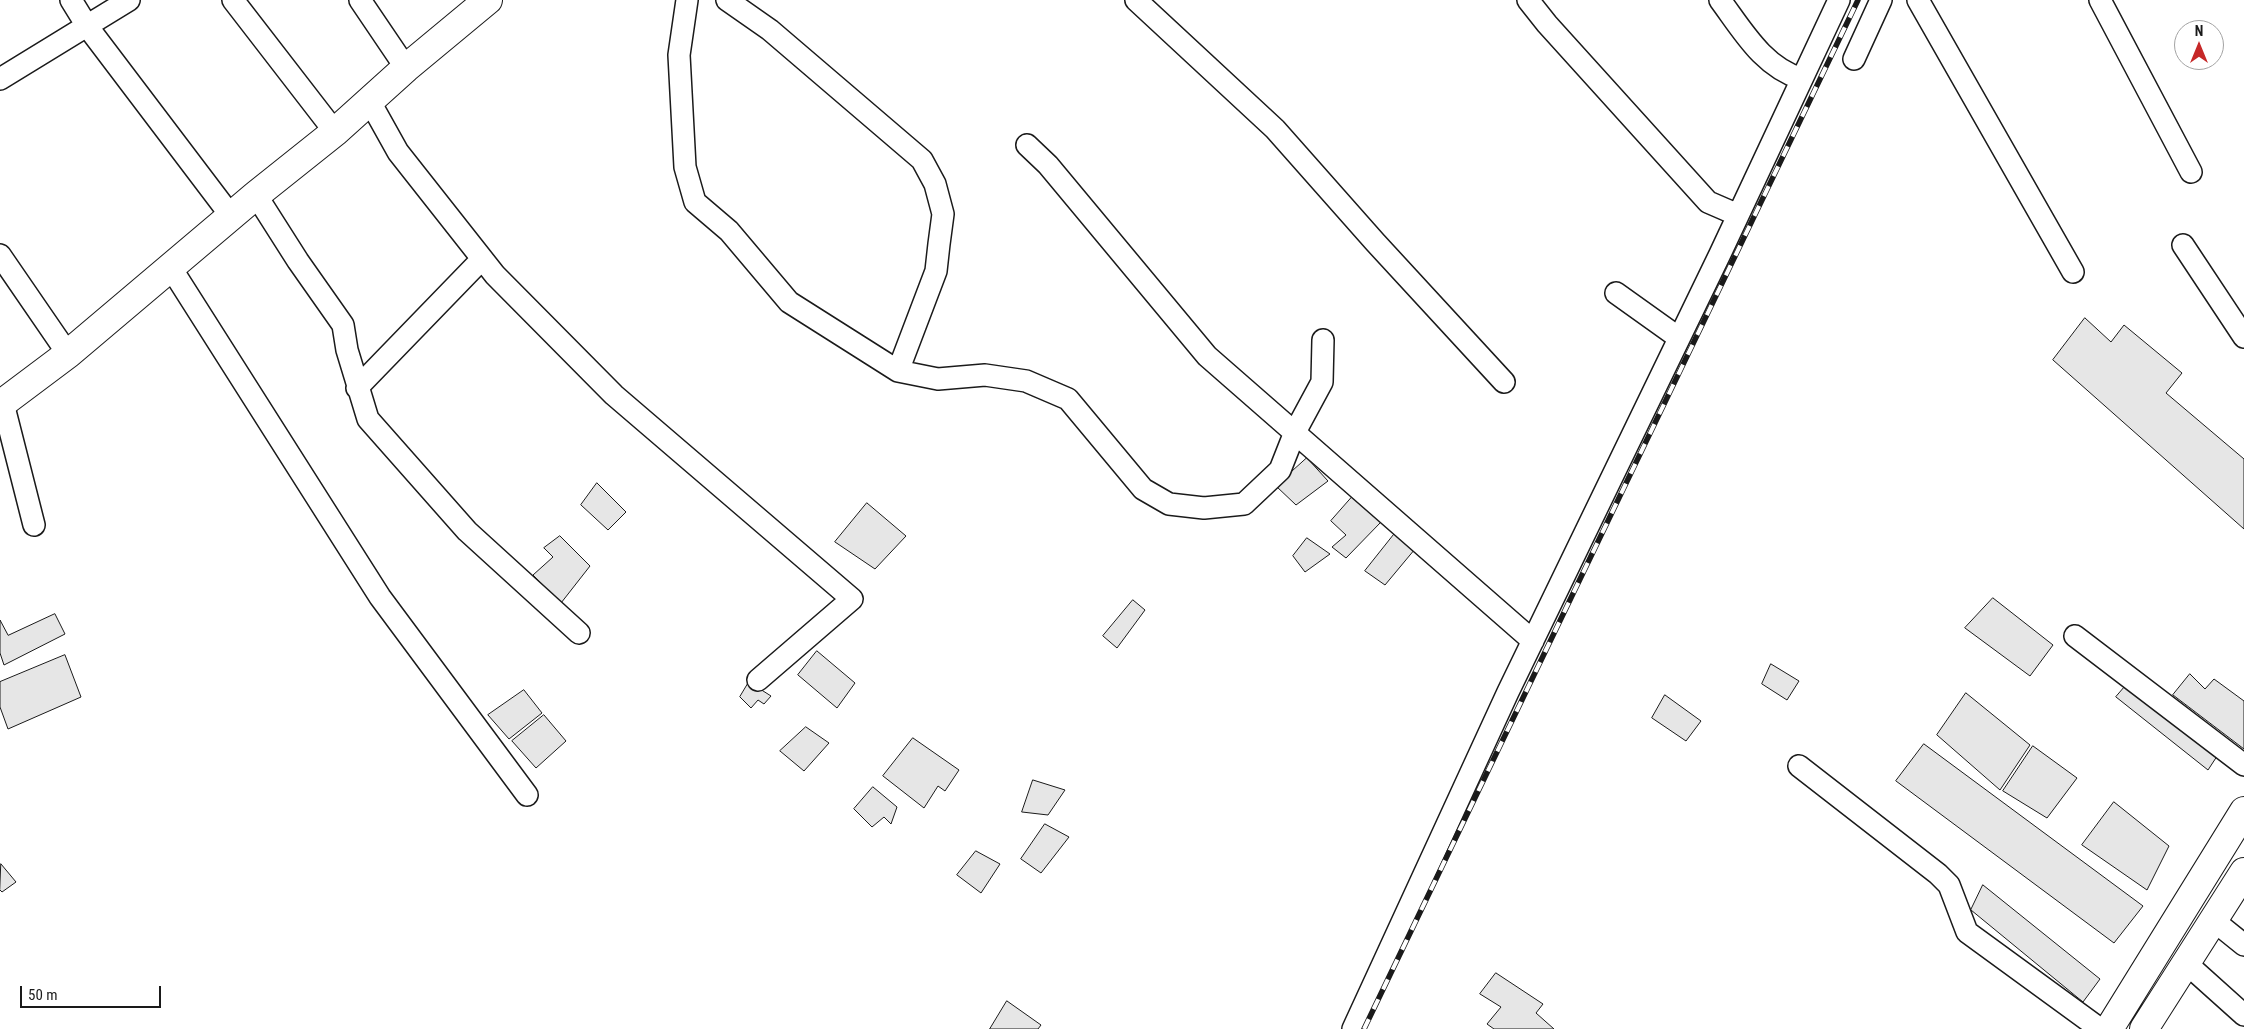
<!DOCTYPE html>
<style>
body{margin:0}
#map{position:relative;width:2244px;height:1029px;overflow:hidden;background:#fff;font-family:"Roboto Condensed",sans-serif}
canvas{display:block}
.north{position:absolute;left:2174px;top:20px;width:50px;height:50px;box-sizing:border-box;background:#fff;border:1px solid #a3a3a3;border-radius:50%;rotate:0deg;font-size:14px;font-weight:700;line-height:20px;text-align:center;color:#1a1a1a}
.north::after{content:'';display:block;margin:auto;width:18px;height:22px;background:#c62828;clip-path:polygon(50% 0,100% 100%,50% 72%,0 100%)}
.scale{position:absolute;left:20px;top:986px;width:141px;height:22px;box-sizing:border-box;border:2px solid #1a1a1a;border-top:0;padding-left:6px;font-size:15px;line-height:18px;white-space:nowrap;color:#1a1a1a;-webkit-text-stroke:4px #fff;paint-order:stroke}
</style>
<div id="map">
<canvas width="2244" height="1029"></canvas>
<div class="north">N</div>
<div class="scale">50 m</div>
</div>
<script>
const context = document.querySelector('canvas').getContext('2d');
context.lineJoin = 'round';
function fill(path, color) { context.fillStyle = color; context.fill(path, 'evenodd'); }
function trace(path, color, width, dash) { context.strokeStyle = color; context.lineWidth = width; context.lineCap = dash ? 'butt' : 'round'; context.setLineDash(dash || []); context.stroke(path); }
const building = new Path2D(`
 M2085,318L2111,342L2124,325L2182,373L2166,393L2244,459V529L2053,360Z
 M1307,458L1328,481L1296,505L1276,486Z
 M597,483L626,512L608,530L581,505Z
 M1353,496L1381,522L1346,558L1332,547L1346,535L1331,521Z
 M867,503L906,536L875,569L835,542Z
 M1396,532L1415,549L1385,585L1365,571Z
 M560,536L590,566L561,603L533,575L553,557L544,548Z
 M1307,538L1330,554L1305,572L1293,556Z
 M1993,598L2053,645L2030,676L1965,628Z
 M1133,600L1145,610L1117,648L1103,636Z
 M55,614L65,634L4,665L0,653V620L8,635Z
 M817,651L855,683L837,708L798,675Z
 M65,655L81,697L8,729L0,707V682Z
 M1771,664L1799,681L1787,700L1762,684Z
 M2190,674L2205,689L2214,679L2244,701V749L2173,695Z
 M2135,675L2225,744L2208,770L2116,697Z
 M749,682L771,696L764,704L758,700L751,708L740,697Z
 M524,690L542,713L509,739L488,715Z
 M1966,693L2030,745L2000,790L1937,735Z
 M1665,695L1701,721L1686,741L1652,718Z
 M544,715L566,741L536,768L512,741Z
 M806,727L829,743L804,771L780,751Z
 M913,738L959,770L945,791L938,786L924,808L883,776Z
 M1924,744L2143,906L2114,943L1896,781Z
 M2033,746L2077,778L2047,818L2003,791Z
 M1033,780L1065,790L1048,815L1022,812Z
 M873,787L897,807L891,824L884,817L872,827L854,809Z
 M2114,802L2169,846L2147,890L2082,845Z
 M1045,824L1069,837L1041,873L1021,859Z
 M976,851L1000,864L981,893L957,875Z
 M1,864L16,882L2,892L0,890Z
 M1983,885L2100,979L2083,1002L1971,910Z
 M1496,973L1543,1004L1536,1013L1554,1029H1494L1487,1024L1501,1007L1480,994Z
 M1007,1001L1041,1025L1038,1029H990Z`);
const minor = new Path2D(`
 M71,0L87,26L231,216
 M233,0L335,132
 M360,0L406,68
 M687,0L679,55L685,167L695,202L729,231L789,302L898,371L938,379L985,375L1026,381L1068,399L1143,489L1169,504L1204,508L1244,504L1280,470L1295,432L1322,382L1323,340
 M727,0L770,30L922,160L935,184L943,214L939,244L936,271L898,371
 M1136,0L1275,129L1375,242L1504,382
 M1528,0L1547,24L1708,202L1738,215
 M1720,0C1743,31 1763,67 1802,79
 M1918,0L2073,272
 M2100,0L2191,172
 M1854,59L1881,0
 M0,79L129,0
 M369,100L398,152L495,275L614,395L852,599L758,680
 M1027,145L1048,165L1207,356L1533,641
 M256,195L298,261L343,325L347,350L368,419L467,531L579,633
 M2183,245L2244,337
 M0,255L68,354
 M171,268L380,597L527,795
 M1616,293L1679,338
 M357,388L482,259
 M3,403L34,525
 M2075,636L2244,765
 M1799,766L1938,874L1949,885L1967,932L2100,1029
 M2213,920L2244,945
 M2186,963L2244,1015
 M1353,1029L1508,692L1720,254L1839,0`);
const major = new Path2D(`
 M0,405L68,354L256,195L335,132L406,68L488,0
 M2109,1029L2244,811
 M2144,1029L2244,872`);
const rail = new Path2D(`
 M1364,1029L1858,0`);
fill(building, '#e6e6e6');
trace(building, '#1a1a1a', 1);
trace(minor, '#1a1a1a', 24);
trace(major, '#1a1a1a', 30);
trace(minor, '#fff', 21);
trace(major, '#fff', 28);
trace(rail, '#1a1a1a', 5.5);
trace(rail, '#fff', 4, [11]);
</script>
